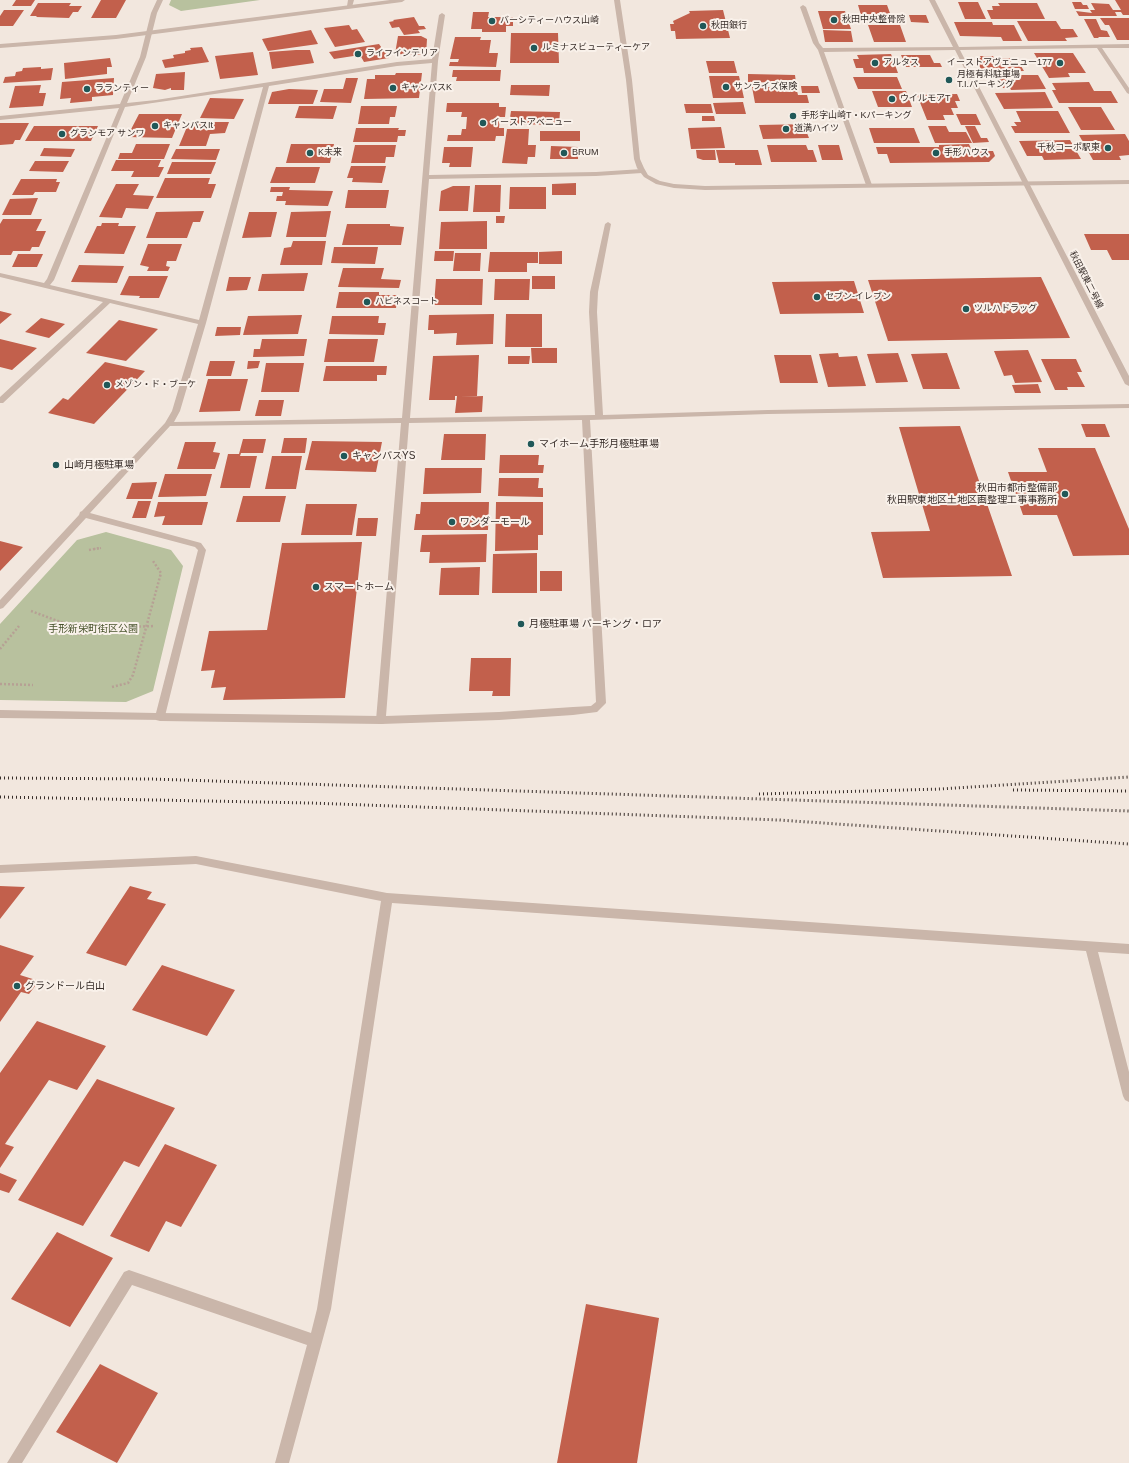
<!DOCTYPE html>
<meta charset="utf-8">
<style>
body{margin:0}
canvas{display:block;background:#f2e7de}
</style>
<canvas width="1129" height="1463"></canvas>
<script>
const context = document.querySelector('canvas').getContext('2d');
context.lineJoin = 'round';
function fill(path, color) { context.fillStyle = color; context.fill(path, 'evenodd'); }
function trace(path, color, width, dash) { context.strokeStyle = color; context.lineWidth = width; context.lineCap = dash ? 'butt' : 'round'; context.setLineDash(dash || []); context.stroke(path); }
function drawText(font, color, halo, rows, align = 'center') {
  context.font = font + ' Helvetica,"Noto Sans JP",sans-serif'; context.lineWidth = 4; context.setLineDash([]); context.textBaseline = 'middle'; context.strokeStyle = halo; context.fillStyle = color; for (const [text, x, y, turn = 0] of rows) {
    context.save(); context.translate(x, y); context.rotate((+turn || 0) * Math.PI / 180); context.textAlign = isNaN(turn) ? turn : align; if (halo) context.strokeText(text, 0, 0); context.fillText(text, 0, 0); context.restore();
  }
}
const green = new Path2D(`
 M171,0H260L181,11L169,5Z
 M106,532L171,550L183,566L153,691L126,702L0,700V624L77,540Z`);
const building = new Path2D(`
 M16,0H35L31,6H12Z
 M101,0H126L116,18H91Z
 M1115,0H1129V15H1123L1121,12H1115L1117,16H1079L1076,11L1092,13L1090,10H1095L1091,3L1109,4L1113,10H1121Z
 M958,2H978L986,19H965Z
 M1072,2H1081L1083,5H1087L1089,9H1075Z
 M38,3H71L69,6H82L78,12H73L69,18L36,17L37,16H30Z
 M998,3H1037L1045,19H991L987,10H993L992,6H1000Z
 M858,5H887L891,16H897L900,24L863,22Z
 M4,10H24L13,26H0V16Z
 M723,10L730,38L676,39L675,31H671L670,24H674L673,21L690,13L689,11Z
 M818,11H845L851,29H823Z
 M473,12H489L488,17H513V26H506V32H482V29H471Z
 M909,15H926L929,23L911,22Z
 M414,17L419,26H424L426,29L418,30L420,33L404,35L399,27L392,28L389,22L394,21L393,20Z
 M1100,18H1129V40H1117L1109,25H1105Z
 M1084,19H1096L1101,30L1107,31L1110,37H1098L1099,38H1094Z
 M1017,21H1056L1061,29H1073L1078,37L1065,38L1067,41H1028Z
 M954,22H992L993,25H1014L1022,41H1003L1001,37L960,36Z
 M349,25L352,30L357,29L365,42L335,47L324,28Z
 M868,25H900L906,42H874Z
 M311,30L318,44L268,51L262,39Z
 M823,30L851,31L853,42H825Z
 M511,33H558L559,63H510Z
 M398,36H421L427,39L426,55L395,54Z
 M455,37H481L480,40H491L489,53H498L496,67L449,66L450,62H458L459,59H450Z
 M379,44L389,58L364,62L360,55L334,59L329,52Z
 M202,47L209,62L165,68L162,60L174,58L173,55L185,53V51L191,50L190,48Z
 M296,50H310L314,63L272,69L269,52Z
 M253,52L258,75L220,79L215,56Z
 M1034,53H1073L1086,73H1068L1070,77L1049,78Z
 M891,54L898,73H864L863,68H856L853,59H859L857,55Z
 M901,55H930L934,63H940L942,67H906Z
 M980,56H993L994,58H1016L1024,71L982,72L976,58H981Z
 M110,58L112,67H107V74L65,79L64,63Z
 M706,61H734L737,73H709Z
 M41,67V69L53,68L51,80L3,83L5,77L15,76L16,72L22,71L23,68Z
 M453,70H501L500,81H456L457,77H452Z
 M185,72L184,90H171V88L165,90L153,88L156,74Z
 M396,73H422L419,98L364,99L367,79H375V75H395Z
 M748,74L795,75L796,83L748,82Z
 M1003,75H1038L1046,89L1011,90L1010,88H1003L998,78H1005Z
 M709,76H739L744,98H713Z
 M853,77H897L902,89H858Z
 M114,78L113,95L92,97V101L70,103L71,98L60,99L62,82Z
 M346,78H358L351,103L320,102L324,89H343Z
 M1089,82L1094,91H1111L1118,103H1059L1052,90H1056L1052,83Z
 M41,85L39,93H46L43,106L9,108L15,86Z
 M511,85H550L549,96L510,95Z
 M801,86H818L820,93H802Z
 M752,87H787L788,91H797L798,95H807L809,103H755Z
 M289,89L318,90L313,104H268L272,92Z
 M872,91H906L912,107H878Z
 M1045,92L1053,108L1004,109L995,93Z
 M957,94L960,101H955L958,108H951L954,115H943L945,120H927L917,95Z
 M210,98L244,99L234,119L200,118Z
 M743,102L746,114H716L713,103Z
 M447,103H499V107H506L505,117H500L499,128H504V136H496L495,141H447L448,135H461L462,129H466L467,117H461L462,112H446Z
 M684,104H711L713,113H686Z
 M299,106H337L333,119L295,118Z
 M361,106H397L395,117H390L389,124H358Z
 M1068,107H1101L1115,130H1081Z
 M511,111L560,112L559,125L509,124Z
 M1016,111H1058L1070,133H1015L1011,126H1017L1014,122H1021Z
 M139,114H182L172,138L127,137Z
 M956,114H976L981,125H961Z
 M702,116H714L715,121H702Z
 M189,122H229L225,133L210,134L206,146H179Z
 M0,123H29L20,140H15L13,144L0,145Z
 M811,124L813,133H807L809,138L763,139L759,125Z
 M34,126H98L91,141H25Z
 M928,126H946L949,132H966L972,143H935Z
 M965,126H975L981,138H987L989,142L973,143Z
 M721,127L725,148L691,149L688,128Z
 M356,128H399L398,130H406L405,136H398L397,142H353Z
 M869,128H914L920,143H874Z
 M507,129H529L528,145H536L535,157H528L527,164L502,163Z
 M540,131H580V141H540Z
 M1125,134L1129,141V155L1119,156L1121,160H1093L1079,135Z
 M1070,140L1081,159L1044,160L1042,156H1027L1019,141Z
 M136,144H170L164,159H118L120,153H132Z
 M291,144H334L330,163H286Z
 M969,144L972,151H993L995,156L989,162L890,163L887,154H878L876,147H939V145Z
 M355,145H396L394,157H386L385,163H351Z
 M767,145H806L808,150H813L817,162H771Z
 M818,145H839L843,160H822Z
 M551,146L578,147V159H550Z
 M444,147H473L471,167H449L450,163H442Z
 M44,148L75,149L71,157L40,156Z
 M176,149H220L216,160L171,159Z
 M696,150H715L716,160H703L697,158Z
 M716,150H758L762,165H735V163H719Z
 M116,160H161L158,167H164L159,177H131L134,171H111Z
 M35,161H69L63,172L29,171Z
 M172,162H216L211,174H167Z
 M351,166H386L382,183L352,182L353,178H347Z
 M276,167H320L315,183H270Z
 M165,178H210L208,184H216L211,198H156Z
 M21,179H57L56,182H60L56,192H35L33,195H12Z
 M576,183V195H552V184Z
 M116,184H139L133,195L154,196L148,209L126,208L122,218L99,217Z
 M475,185H501L500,212H473Z
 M453,186H470L468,211H439L441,191Z
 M271,187H290L289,190L333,191L328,206L285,205L286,201H276L277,196H282L283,192H270Z
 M510,187H546V209H509Z
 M348,190H389L386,208H345Z
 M38,198L31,215H2L10,199Z
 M204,211L200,222H193L187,238H146L156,212Z
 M331,211L326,237H286L291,212Z
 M249,212H277L271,237L242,238Z
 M496,216H505L504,223H496Z
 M3,219H42L36,231H46L39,247H32L30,251H13L11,255H0V224Z
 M487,221V249H439L441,222Z
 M102,223H119L118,226H136L124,254L84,253L97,226H101Z
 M347,224H390V226L404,227L401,245H342Z
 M1084,234H1129V260H1112L1107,250H1091Z
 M293,241H326L322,265H280L284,248L291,247Z
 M148,244H182L176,261H167L166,266L170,267L168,271H147L149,267L140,265Z
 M334,247H378L375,264L331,263Z
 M435,251H454L453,261H434Z
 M562,251V264H539V252Z
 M490,252H538V263H527V272H488Z
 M455,253H481L480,271H453Z
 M18,254H43L37,267H12Z
 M79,265L124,266L117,283L71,282Z
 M343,268H384L381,279L401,280L399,288L338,287Z
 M308,273L304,291H258L262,274Z
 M129,276H168L159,298H139L140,296L120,295Z
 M532,276H555V289H532Z
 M229,277H251L247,290L226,291Z
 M1041,277L1070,338L888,341L868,280Z
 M436,279H483L482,305H434Z
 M495,279H530L529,300H494Z
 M854,281L864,313L780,314L772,282Z
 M339,292H379V295H398L396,308H336Z
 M0,311L12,314L0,324Z
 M494,314L493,344L456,345L457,333L434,334V330H428L429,315Z
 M506,314H542V347H505Z
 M302,315L298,334L243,335L248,316Z
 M332,316H379L378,323H386L384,335L329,334Z
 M41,318L65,324L49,338L25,332Z
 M119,320L158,329L126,361L86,353Z
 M217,327H241L240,335L215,336Z
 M0,339L37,348L12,370L0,367Z
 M262,339H307L304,356L253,357L254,349H260Z
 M328,339H378L374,362H324Z
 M531,348H557V363H532Z
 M1028,350L1042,382L1015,383L1012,375L1004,376L994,351Z
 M838,353L839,357L857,356L866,386L828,387L819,354Z
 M898,353L908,382L876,383L867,354Z
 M947,353L960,389H923L911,354Z
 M479,355L477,396L460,397L483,396L482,412L455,413L457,396H455V400H429L433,356Z
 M774,355H811L818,383H780Z
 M508,356H530L529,364H508Z
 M1041,359H1076L1082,372H1077L1085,387H1067L1068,390H1055Z
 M210,361H235L231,376H206Z
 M248,361H260L258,368L247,369Z
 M105,362L145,371L94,424L48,413L63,398L68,400Z
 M266,363H304L299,392H261Z
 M326,366H387L386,375H377V381H323Z
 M208,379H248L240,411L199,412Z
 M1038,384L1041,393H1015L1012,385Z
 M259,400H284L281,416H255Z
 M1081,424H1105L1110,437H1086Z
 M960,426L1012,576L883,578L871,532L930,531L899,427Z
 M444,434H486L485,460H441Z
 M284,438H307L305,453H281Z
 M243,439H266L263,453H241L240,456H257L250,488H220L228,454H239Z
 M312,441L382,442L376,472L305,470Z
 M185,442H216L213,452L220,453L215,469H177Z
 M1038,448H1095L1129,529V555L1073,556L1057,515H1023L1008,472H1047Z
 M500,455H539L538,465H544L543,473H499Z
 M272,456H302L296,489H265Z
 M425,468H482L481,493L423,494Z
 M165,474H212L206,496L158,497Z
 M499,478H539L538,488H543V497L498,496Z
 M157,482L152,499H126L132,483Z
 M243,496H286L280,522H236Z
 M138,501H151L146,518H132Z
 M158,502H208L202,525H162L165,516L154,517Z
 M421,502H489L488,530H414L416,514H420Z
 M496,502H543V535H538V550L495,551Z
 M306,504H357L352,535H301Z
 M358,518H378L376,536H356Z
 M487,534L486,562L429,563L430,552H420L422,535Z
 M0,541L23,547L0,571Z
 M362,542L345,698L223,700L226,687L211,688L215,670L201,671L209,631L267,630L282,543Z
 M537,553V593H492L493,554Z
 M480,567L479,595H439L441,568Z
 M540,571H562V591H540Z
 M85,624L88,626L87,630L81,633L76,631L77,627Z
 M471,658H511L510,696H492L493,691H469Z
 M0,886L25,887L0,919Z
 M130,886L152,892L147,899L166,904L126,966L86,953Z
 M0,945L34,956L20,975L39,981L29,994L21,992L0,1022Z
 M162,965L235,990L207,1036L132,1010Z
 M37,1021L106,1046L77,1090L49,1080L5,1144L14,1147L0,1168V1073Z
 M97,1079L175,1108L139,1167L124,1161L83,1226L18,1200Z
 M165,1144L217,1165L181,1227L166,1221L149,1252L110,1236Z
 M0,1173L17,1180L9,1193L0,1190Z
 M57,1232L113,1258L70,1327L11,1299Z
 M586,1304L659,1318L637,1463H557Z
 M100,1364L158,1393L117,1463L56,1432Z`);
const pathFar1 = new Path2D(`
 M94,549L101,548`);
const path = new Path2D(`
 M89,550L100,548
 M31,611L74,627
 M81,623H89L91,628L88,632L80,635L73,631L74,627Z
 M91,628L155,626
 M0,649L19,626
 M0,684L33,685
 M112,687L128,683L133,675L161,573L153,561`);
const pedestrian = new Path2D(`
 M160,713L381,716L385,717L386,720L385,723L381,724L160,721L156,720L155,717L156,714Z`);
const minor = new Path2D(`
 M157,0H163L157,13L146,57L127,103L156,100L397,62L432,59L439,15L442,13L445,15L438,61L429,175L596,172L642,169L645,171L642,173L596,176L429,179L410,418L595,415L589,312L590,292L605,224L608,222L611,224L598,292L597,312L603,415L768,410L1129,404V408L768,414L590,420L606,703L597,712L573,715L499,720L381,724L377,723L376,720L401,423L170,426L90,513L201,543L206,550L164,720L0,718V710L156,713L198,550L195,547L86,518L3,608L0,609V600L79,515L80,512L82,511L165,423L172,411L198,324L110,303L3,403H0V397L103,302L0,277V273L44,283L47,279L119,108L0,120V116L120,104L140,57L151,13ZM432,63L402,418L174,422L180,411L206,323L269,86L397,66ZM263,87L199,320L50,285L54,280L125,107ZM582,420L596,702L591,706L573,707L499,712L386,716L409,423Z
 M348,0H354L352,7L347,6Z
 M929,0H935L959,47L1129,44V48H1102L1129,88V94L1127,93L1097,48L960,50L1129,376V386L1125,384L955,50L824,52L872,185L869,187L866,185L818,50L813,43L800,7L803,5L806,7L819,43L823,48L953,47Z
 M196,856L387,893L1129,944V954L1098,952L1129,1072V1102L1125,1100L1123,1096L1086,951L392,903L331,1309L289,1463H275L307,1345L132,1285L22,1463H7L124,1272L129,1270L311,1333L317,1309L381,901L196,864L0,873V865Z`);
const tertiary = new Path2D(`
 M390,0H405L402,2L116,39L0,48V44L116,35Z
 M614,0H620L632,80L640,159L644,168L648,175L660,181L674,184L705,186L1129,180V184L705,190L674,188L656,184L644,177L637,168L634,159L626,80Z`);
const rail = new Path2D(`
 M0,778L152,779L1129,811
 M1013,790L1129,791
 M759,794L941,789L1129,777
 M0,797L310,803L779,820L1129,844`);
const markers = [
 [834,20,4,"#205858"],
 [492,21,4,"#205858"],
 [703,26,4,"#205858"],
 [534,48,4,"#205858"],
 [358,54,4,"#205858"],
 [875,63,4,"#205858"],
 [1060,63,4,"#205858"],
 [949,80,4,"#205858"],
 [726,87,4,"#205858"],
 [393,88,4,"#205858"],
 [87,89,4,"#205858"],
 [892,99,4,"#205858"],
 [793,116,4,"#205858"],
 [483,123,4,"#205858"],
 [155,126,4,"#205858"],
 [786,129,4,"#205858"],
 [62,134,4,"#205858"],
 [1108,148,4,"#205858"],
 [310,153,4,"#205858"],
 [564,153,4,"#205858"],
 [936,153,4,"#205858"],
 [817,297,4,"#205858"],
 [367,302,4,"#205858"],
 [966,309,4,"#205858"],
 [107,385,4,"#205858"],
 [531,444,4,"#205858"],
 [344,456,4,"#205858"],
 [56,465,4,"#205858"],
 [1065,494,4,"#205858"],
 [452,522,4,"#205858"],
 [316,587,4,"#205858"],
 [521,624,4,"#205858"],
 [17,986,4,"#205858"]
];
const farPoinames = [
 ["秋田中央整骨院",842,20],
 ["バーシティーハウス山崎",500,21],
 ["秋田銀行",711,26],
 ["ルミナスビューティーケア",542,48],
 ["ライフインテリア",366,54],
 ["アルタス",883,63],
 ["イーストアヴェニュー177",1052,63,"right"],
 ["月極有料駐車場",957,75],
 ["T.I.パーキング",957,85],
 ["サンライズ保険",734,87],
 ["キャンパスK",401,88],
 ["ラランティー",95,89],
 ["ウイルモアT",900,99],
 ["手形字山崎T・Kパーキング",801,116],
 ["イーストアベニュー",491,123],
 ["キャンパスIt",163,126],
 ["道満ハイツ",794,129],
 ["グランモア サンワ",70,134],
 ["千秋コーポ駅東",1100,148,"right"],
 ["K未来",318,153],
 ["BRUM",572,153],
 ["手形ハウス",944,153],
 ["セブン-イレブン",825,297],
 ["ハピネスコート",375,302],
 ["ツルハドラッグ",974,309],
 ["メゾン・ド・ブーケ",115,385]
];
const farStreetnames = [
 ["秋田駅東二号線",1086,280,63]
];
const poiNames = [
 ["マイホーム手形月極駐車場",539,444],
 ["キャンパスYS",352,456],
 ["山崎月極駐車場",64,465],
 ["秋田市都市整備部",1057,488,"right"],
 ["秋田駅東地区土地区画整理工事事務所",1057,500,"right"],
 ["ワンダーモール",460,522],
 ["スマートホーム",324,587],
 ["月極駐車場 パーキング・ロア",529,624],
 ["グランドール白山",25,986]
];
const parkNames = [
 ["手形新栄町街区公園",93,629]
];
fill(green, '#b8c19e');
fill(building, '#c2604c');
trace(pathFar1, '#b6a094', 2, [1.5, 1.5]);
trace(path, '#b6a094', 2.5, [2, 2]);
fill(pedestrian, '#cab6aa');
fill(minor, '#cab6aa');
fill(tertiary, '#cab6aa');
trace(rail, '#372d29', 3, [1, 3]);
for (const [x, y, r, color] of markers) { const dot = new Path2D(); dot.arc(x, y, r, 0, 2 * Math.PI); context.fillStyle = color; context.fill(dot); trace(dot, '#f9f1ea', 1.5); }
drawText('9px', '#372d29', '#f9f1ea', farPoinames, 'left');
drawText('9px', '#372d29', '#f9f1ea', farStreetnames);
drawText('10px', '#372d29', '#f9f1ea', poiNames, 'left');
drawText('10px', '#4a552e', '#f9f1ea', parkNames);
</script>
